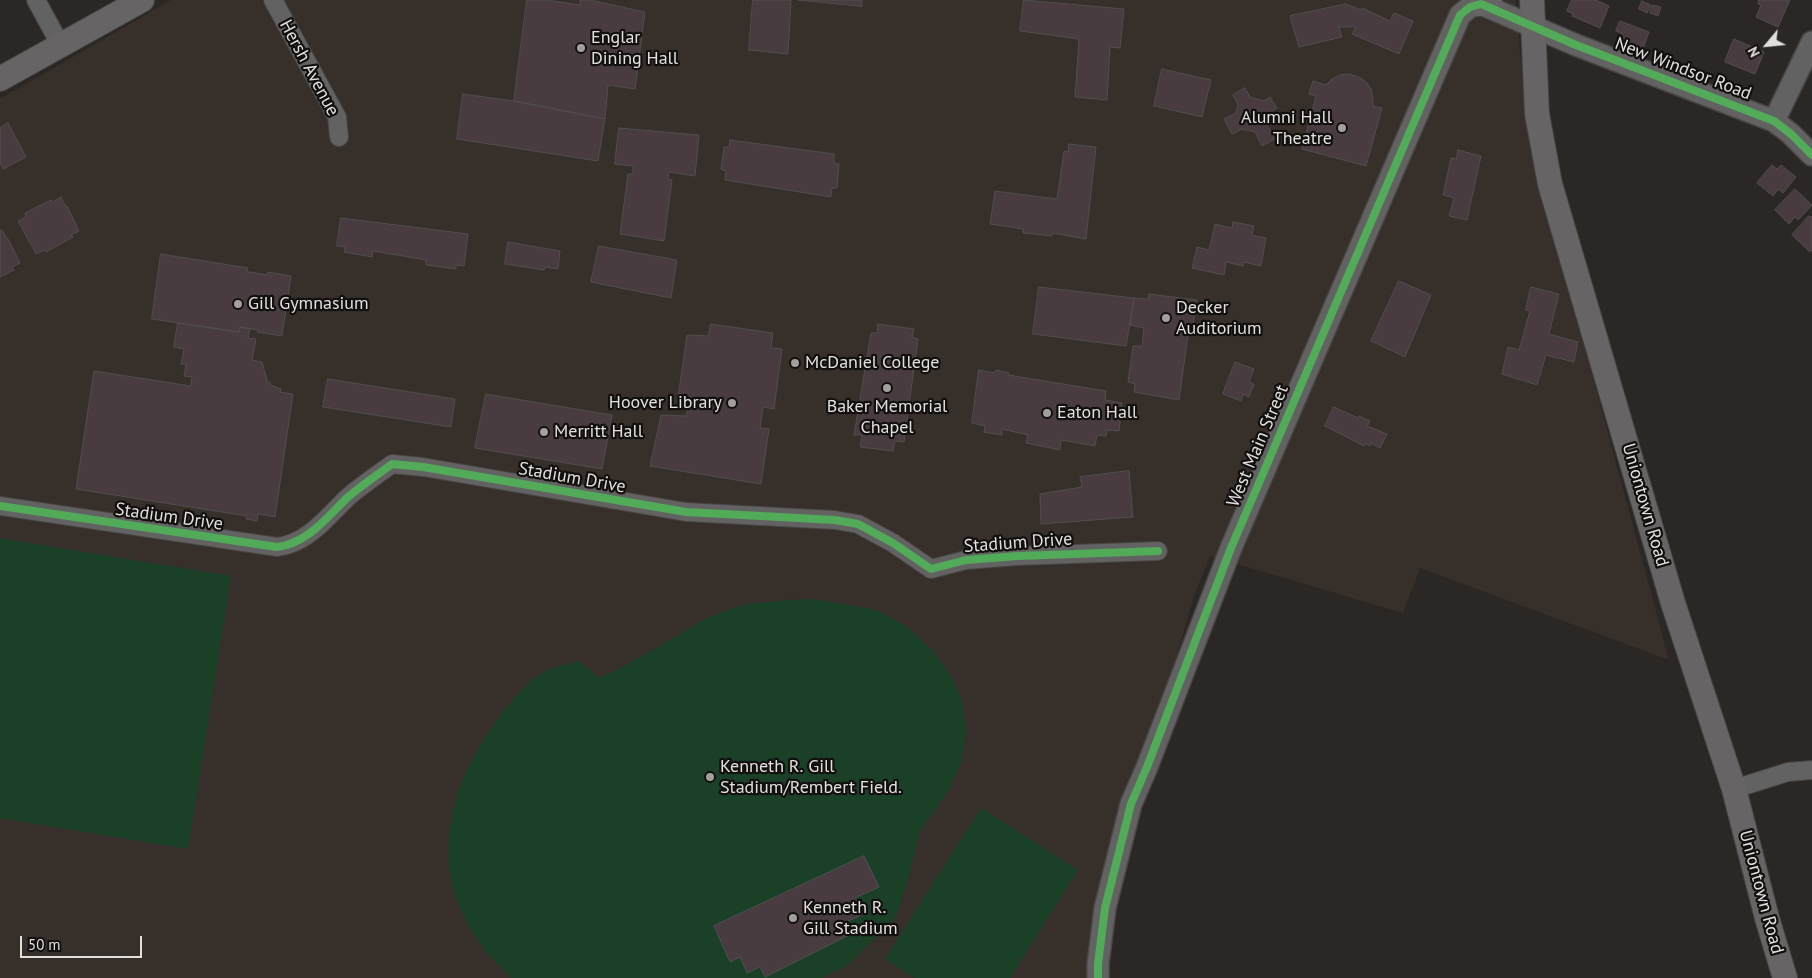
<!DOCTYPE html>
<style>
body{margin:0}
#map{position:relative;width:1812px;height:978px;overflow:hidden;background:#2a2725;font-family:"PT Sans",sans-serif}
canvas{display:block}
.north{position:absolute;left:1742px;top:20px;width:50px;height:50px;-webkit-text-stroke:4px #12100f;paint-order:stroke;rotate:242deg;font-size:14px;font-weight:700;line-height:20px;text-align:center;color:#e2dfdd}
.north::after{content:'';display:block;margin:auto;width:18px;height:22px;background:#e2dfdd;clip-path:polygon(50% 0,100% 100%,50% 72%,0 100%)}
.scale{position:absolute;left:20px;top:936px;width:122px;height:22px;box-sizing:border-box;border:2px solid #e2dfdd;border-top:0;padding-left:6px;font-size:15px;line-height:18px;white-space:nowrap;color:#e2dfdd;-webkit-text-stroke:4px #12100f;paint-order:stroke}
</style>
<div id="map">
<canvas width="1812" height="978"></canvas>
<div class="north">N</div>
<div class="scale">50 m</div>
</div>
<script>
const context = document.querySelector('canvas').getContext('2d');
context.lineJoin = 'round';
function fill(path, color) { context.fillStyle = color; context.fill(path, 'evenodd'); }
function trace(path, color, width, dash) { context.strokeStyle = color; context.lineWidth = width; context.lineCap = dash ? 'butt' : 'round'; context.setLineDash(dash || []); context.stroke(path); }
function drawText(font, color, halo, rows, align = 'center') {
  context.font = font + ' "PT Sans",sans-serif'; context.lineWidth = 4.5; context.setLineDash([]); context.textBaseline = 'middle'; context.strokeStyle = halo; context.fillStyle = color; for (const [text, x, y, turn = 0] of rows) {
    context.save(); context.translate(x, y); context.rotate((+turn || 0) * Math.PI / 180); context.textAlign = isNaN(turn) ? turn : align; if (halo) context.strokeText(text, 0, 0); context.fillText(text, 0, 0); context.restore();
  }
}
const built = new Path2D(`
 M171,0H1516L1520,52L1537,169L1669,660L1420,568L1403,613L1210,556L1193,599L1105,908L1106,978H0V99Z`);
const green = new Path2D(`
 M0,538L231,576L188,849L0,818Z
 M813,599L877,610L907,627L931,649L949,673L961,698L966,730L961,763L948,791L920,831L910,872L896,917L847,966L822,978H511C500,966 487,955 478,941C466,923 455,901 451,879C445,852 450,823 457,796C467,760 510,693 542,673C552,667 567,665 578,661L600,678L641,657L707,618L742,605L786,600Z
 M981,808L1078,870L1010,978H914L885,959Z`);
const building = new Path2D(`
 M527,0H547L580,5V0H590L645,12L635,89L608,85L605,119L514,101Z
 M753,0H791L788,54L749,50Z
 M798,0H862V6Z
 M1024,0L1124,9L1120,48L1110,47L1107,100L1075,97L1079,39L1020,31Z
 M1572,0H1596L1609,6L1600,28L1572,16L1573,14L1567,11Z
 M1759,0H1790L1778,27L1756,17L1761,5L1758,4Z
 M1642,1L1651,5L1647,13L1639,9Z
 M1346,4L1361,10L1362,8L1390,21L1394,13L1413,21L1399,54L1352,34L1356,27H1339L1342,37L1299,47L1290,16Z
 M1653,5L1661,7L1658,16L1650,13Z
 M1620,21L1649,32L1642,51L1618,41L1621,33L1616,31Z
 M1734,39L1764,52L1755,74L1725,62Z
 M1162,69L1211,80L1202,117L1154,106Z
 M1349,74L1359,77L1366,82L1371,89L1373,98V106L1382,108L1366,166L1302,149L1316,96L1309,94L1313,81L1326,85L1332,79L1340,75Z
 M1245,88L1250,97L1264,101L1270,97L1277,108L1272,111L1267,125L1275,139L1262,146L1255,132L1242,129L1232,134L1224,119L1236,113L1238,104L1233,95Z
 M463,94L514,101L605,119L598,161L457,139Z
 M8,123L26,157L3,169L0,163V128Z
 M619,128L699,135L695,176L669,172L668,179L672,180L664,241L620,234L628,174H633V166L615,164Z
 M730,140L834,154V163L839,164L837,188H832L831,197L725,180L726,171L721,169L724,147H729Z
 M1069,144L1096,147L1086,239L1052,233V236L1023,233V229L990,224L995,191L1057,199L1064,151L1068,152Z
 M1458,150L1481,156L1467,220L1449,216L1454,198L1443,195L1451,158L1456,159Z
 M1772,165L1777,169L1781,165L1796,177L1783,193L1778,189L1773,196L1757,183Z
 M1795,189L1812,205L1798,220L1795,217L1789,224L1775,210Z
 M61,197L66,207L67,206L79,231L71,235L73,237L46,252L44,250L36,254L18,221L26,217L25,213L51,200L53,202Z
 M1809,216L1811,217L1812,216V250L1810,252L1792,235Z
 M341,218L468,234L464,266L456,265V269L426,265V260L373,251L372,257L344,252L345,247L337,246Z
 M1233,222L1254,226L1252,235L1266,238L1261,266L1244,262L1243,266L1226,262L1224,275L1192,268L1197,247L1209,250L1215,224L1232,228Z
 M2,230L7,239H8L20,263L12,267L14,270L0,277V231Z
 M508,242L560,251L558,269L545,267L544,270L505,264Z
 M599,246L677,260L671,298L591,282Z
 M161,254L248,268L247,272H250L267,275L268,272L291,276L282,336L257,332L258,330L240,327L239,332L152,319Z
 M1399,281L1431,295L1405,357L1371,341Z
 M1039,287L1134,298L1126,346L1033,334Z
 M1531,287L1559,294L1549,334L1578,342L1574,362L1546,355L1537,385L1502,374L1508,347L1519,350L1530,311L1526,310Z
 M1149,294L1197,300L1191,336L1188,335L1179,400L1134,392L1135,384L1128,382L1133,346H1142L1144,328L1130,325L1134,298L1148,299Z
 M178,323L239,332L240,327L250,329L248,338L256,339L252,360L262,362L267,380L273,386L281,389L280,392L293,394L275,517L258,514L257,521L246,519L247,516L76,489L94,371L191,386L192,377L184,376L186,364H181L184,349L174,347Z
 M711,324L773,333L771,348L782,349L774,409L763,407L760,428L769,429L761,484L650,466L661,415L686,416L689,400L678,398L687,335L708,336Z
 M878,324L914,329L912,337L918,339L904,442L895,441L893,451L860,447L862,435H854L871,333H877Z
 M1235,362L1254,369L1249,382L1254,384L1249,397L1243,394L1241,401L1223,394Z
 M979,370L995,373L996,370L1009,373L1008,375L1106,391L1105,400L1122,403L1119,431L1107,430L1106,436L1097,435L1095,446L1061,440L1060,450L1026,443L1028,435L1002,429V435L984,432L985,426L972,423Z
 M328,379L455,399L451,427L323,407Z
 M486,394L612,415L602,469L475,448Z
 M1334,407L1358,418L1359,416L1370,421L1367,426L1387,434L1380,448L1371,443L1370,446L1365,443L1364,446L1325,426Z
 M1129,471L1133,517L1041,524L1040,494L1082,487L1080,477Z
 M864,856L879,887L855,898L864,914L846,922L851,934L765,977L760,967L747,973L740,957L730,962L714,926Z`);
const minor = new Path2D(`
 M36,0L61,46
 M273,0L337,117L339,137
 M0,506L277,547C307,544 327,517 348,497C362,485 377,475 392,464L423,467L686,512L835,520L858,524L893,543L931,569L966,560L1018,556L1158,551
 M1734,789L1788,772L1812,770`);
const tertiary = new Path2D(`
 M1774,121L1812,42
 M1098,978V964L1105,908L1131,804L1147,767L1231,548L1460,15L1470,7L1481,4L1576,45L1774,121L1791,134L1812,155`);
const secondary = new Path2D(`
 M1532,0L1537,114L1550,184L1673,603L1734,789L1767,918L1785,978
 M1481,4L1490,0
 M0,79L142,0`);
const cycleway = new Path2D(`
 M0,506L277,547C307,544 327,517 348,497C362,485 377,475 392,464L423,467L686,512L835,520L858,524L893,543L931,569L966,560L1018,556L1158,551
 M1098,978V964L1105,908L1131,804L1147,767L1231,548L1460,15L1470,7L1481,4L1576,45L1774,121L1791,134L1812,155`);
const markers = [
 [581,48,5,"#a29f9d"],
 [1342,128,5,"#a29f9d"],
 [238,304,5,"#a29f9d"],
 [1166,318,5,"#a29f9d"],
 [795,363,5,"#a29f9d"],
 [887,388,5,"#a29f9d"],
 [732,403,5,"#a29f9d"],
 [1047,413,5,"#a29f9d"],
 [544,432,5,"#a29f9d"],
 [710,777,5,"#a29f9d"],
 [793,918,5,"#a29f9d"]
];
const poiNames = [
 ["Englar",591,38],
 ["Dining Hall",591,59],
 ["Alumni Hall",1332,118,"right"],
 ["Theatre",1332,139,"right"],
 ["Gill Gymnasium",248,304],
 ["Decker",1176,308],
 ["Auditorium",1176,329],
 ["McDaniel College",805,363],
 ["Hoover Library",722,403,"right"],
 ["Baker Memorial",887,407,"center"],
 ["Chapel",887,428,"center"],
 ["Eaton Hall",1057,413],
 ["Merritt Hall",554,432],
 ["Kenneth R. Gill",720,767],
 ["Stadium/Rembert Field.",720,788],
 ["Kenneth R.",803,908],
 ["Gill Stadium",803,929]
];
const streetNames = [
 ["Hersh Avenue",309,68,62],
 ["New Windsor Road",1683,69,21],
 ["West Main Street",1258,446,-67],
 ["Stadium Drive",572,478,10],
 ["Uniontown Road",1645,505,74],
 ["Stadium Drive",169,517,8],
 ["Stadium Drive",1018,543,-4],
 ["Uniontown Road",1761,892,75]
];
fill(built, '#372f2a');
fill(green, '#1a4028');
fill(building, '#493c41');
trace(building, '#504e4d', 1);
trace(minor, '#474443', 20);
trace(tertiary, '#474443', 24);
trace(secondary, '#474443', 26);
trace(minor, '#636262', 18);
trace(tertiary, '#636262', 21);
trace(secondary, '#666464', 24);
trace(cycleway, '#51ab58', 8);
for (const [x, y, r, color] of markers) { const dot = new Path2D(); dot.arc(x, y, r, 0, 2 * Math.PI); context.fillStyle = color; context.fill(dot); trace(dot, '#12100f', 2); }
drawText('18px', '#e2dfdd', '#12100f', poiNames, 'left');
drawText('18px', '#e2dfdd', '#12100f', streetNames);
</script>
